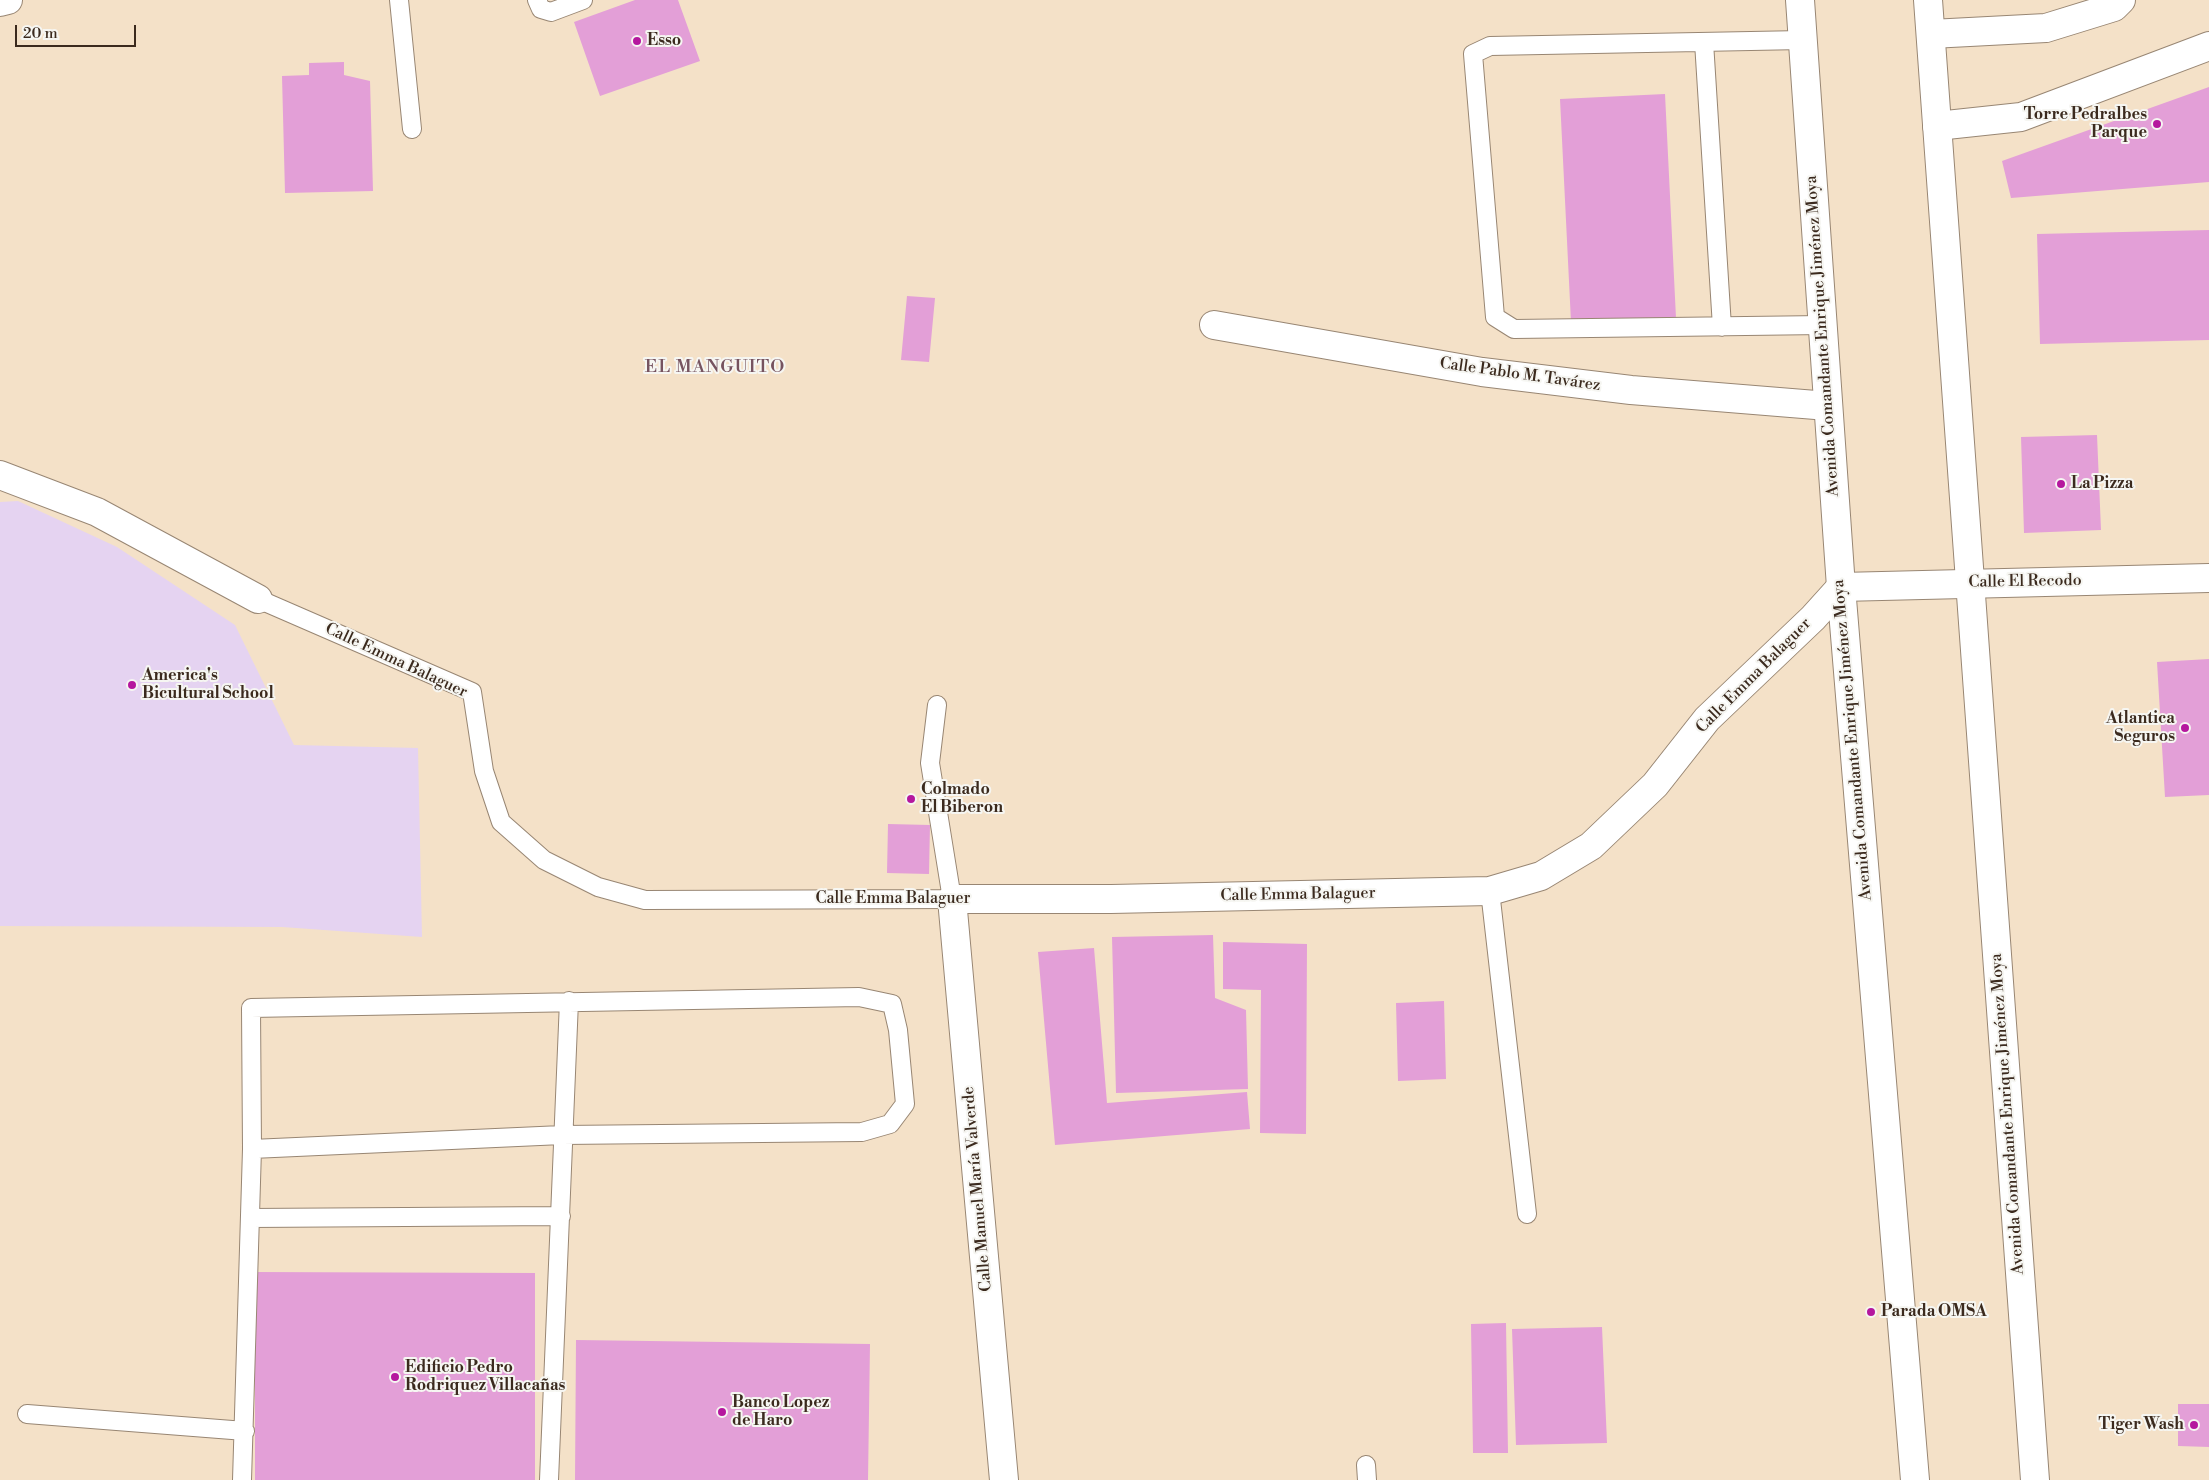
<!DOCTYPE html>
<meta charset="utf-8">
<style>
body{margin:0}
#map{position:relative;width:2209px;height:1480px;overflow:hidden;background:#f4e1c8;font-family:"Libre Bodoni",serif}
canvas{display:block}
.scale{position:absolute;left:15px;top:25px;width:121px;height:22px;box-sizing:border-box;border:2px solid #3b2a1e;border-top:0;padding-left:6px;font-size:15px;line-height:18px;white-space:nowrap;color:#3b2a1e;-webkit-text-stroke:4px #f6f6f2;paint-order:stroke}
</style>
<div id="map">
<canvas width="2209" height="1480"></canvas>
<div class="scale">20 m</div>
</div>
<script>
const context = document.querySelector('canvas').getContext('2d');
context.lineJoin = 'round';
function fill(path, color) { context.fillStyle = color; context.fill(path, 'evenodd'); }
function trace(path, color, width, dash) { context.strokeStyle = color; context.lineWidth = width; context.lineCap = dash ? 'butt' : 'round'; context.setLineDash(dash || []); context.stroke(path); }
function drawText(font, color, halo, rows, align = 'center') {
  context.font = font + ' "Libre Bodoni",serif'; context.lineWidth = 4; context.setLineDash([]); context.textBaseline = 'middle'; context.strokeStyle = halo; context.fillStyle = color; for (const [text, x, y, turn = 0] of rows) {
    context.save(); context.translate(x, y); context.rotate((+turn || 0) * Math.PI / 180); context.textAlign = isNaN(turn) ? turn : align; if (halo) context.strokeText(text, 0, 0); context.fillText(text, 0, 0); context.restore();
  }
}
const built = new Path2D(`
 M18,501L117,547L235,625L294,745L418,748L422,937L282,927L0,926V502Z`);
const building = new Path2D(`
 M635,0H678L700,61L600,96L574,22Z
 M344,62V75L370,81L373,191L285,193L282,76L309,75V63Z
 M2209,87V182L2011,198L2002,161Z
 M1665,94L1676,318L1571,322L1560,99Z
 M2209,230V340L2040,344L2037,234Z
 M907,296L935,298L929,362L901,360Z
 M2097,435L2101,530L2024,533L2021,437Z
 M2209,659V795L2165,797L2157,662Z
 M888,824L930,825L929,874L887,873Z
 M1213,935L1215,998L1246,1010L1248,1089L1116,1093L1112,937Z
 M1223,942L1307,944L1306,1134L1260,1133L1261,990L1223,989Z
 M1094,948L1107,1103L1247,1092L1250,1129L1055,1145L1038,952Z
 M1444,1001L1446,1079L1398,1081L1396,1003Z
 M255,1272L535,1273V1480H255Z
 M1506,1323L1508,1453H1473L1471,1324Z
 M1602,1327L1607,1443L1516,1445L1512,1329Z
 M576,1340L870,1344L868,1480H575Z
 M2178,1404H2209V1447L2178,1446Z`);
const lane = new Path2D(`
 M399,0L412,129
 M537,0L541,9L551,12L583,0
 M1803,40L1490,46L1473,54L1495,317L1514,329L1823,325
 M1704,42L1722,327
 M258,599L472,692L484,771L501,822L544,860L598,887L645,900L952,899L930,763L937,705
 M1490,891L1527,1214
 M250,1218L561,1216
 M27,1414L245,1431
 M1366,1465L1367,1480
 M242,1480L252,1149L251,1008L859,997L892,1004L898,1030L905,1104L890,1124L862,1132L562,1135L252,1149
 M549,1480L569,1001`);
const street = new Path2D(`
 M1214,325L1482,372L1631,390L1828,406
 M0,475L97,512L258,599
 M1004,1480L952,899H1111L1490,891L1541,876L1591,846L1655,785L1707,719L1813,618L1841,587L2209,578`);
const secondary = new Path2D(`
 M0,2L8,0
 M1931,34L2046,28L2114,7L2121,0
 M1937,126L2021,117L2209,46`);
const primary = new Path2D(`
 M1800,0L1841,587L1915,1480
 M1928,0L2035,1480`);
const markers = [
 [637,41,5,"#b5179e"],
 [2157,124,5,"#b5179e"],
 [2061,484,5,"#b5179e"],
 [132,685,5,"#b5179e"],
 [2185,728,5,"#b5179e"],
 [911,799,5,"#b5179e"],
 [1871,1312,5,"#b5179e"],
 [395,1377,5,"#b5179e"],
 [722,1412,5,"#b5179e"],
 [2194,1425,5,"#b5179e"]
];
const poiNames = [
 ["Esso",647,41],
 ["Torre Pedralbes",2147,115,"right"],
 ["Parque",2147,133,"right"],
 ["La Pizza",2071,484],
 ["America's",142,676],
 ["Bicultural School",142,694],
 ["Atlantica",2175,719,"right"],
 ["Seguros",2175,737,"right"],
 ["Colmado",921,790],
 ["El Biberon",921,808],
 ["Parada OMSA",1881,1312],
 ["Edificio Pedro",405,1368],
 ["Rodriquez Villacañas",405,1386],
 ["Banco Lopez",732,1403],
 ["de Haro",732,1421],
 ["Tiger Wash",2184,1425,"right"]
];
const streetNames = [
 ["Avenida Comandante Enrique Jiménez Moya",1823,336,-94],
 ["Calle Pablo M. Tavárez",1520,375,8],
 ["Calle El Recodo",2025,582,-1],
 ["Calle Emma Balaguer",396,661,25],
 ["Calle Emma Balaguer",1754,676,-45],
 ["Avenida Comandante Enrique Jiménez Moya",1853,740,-95],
 ["Calle Emma Balaguer",1298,895,-1],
 ["Calle Emma Balaguer",893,899],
 ["Avenida Comandante Enrique Jiménez Moya",2008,1114,-94],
 ["Calle Manuel María Valverde",978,1189,-95]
];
const neighbourhoodNames = [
 ["EL MANGUITO",715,368]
];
fill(built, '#e5d3f1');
fill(building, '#e39fd7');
trace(lane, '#988673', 20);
trace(street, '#988673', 30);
trace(secondary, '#988673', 30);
trace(primary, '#988673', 30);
trace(lane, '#fff', 18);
trace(street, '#fff', 28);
trace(secondary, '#fff', 28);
trace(primary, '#fff', 28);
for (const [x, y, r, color] of markers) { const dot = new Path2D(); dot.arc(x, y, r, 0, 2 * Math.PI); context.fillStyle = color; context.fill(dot); trace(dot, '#f6f6f2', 2); }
drawText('bold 16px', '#3b2a1e', '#f6f6f2', poiNames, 'left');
drawText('16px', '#3b2a1e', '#f6f6f2', streetNames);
context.letterSpacing = '1px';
drawText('18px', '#76535f', '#f6f6f2', neighbourhoodNames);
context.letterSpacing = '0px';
</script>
